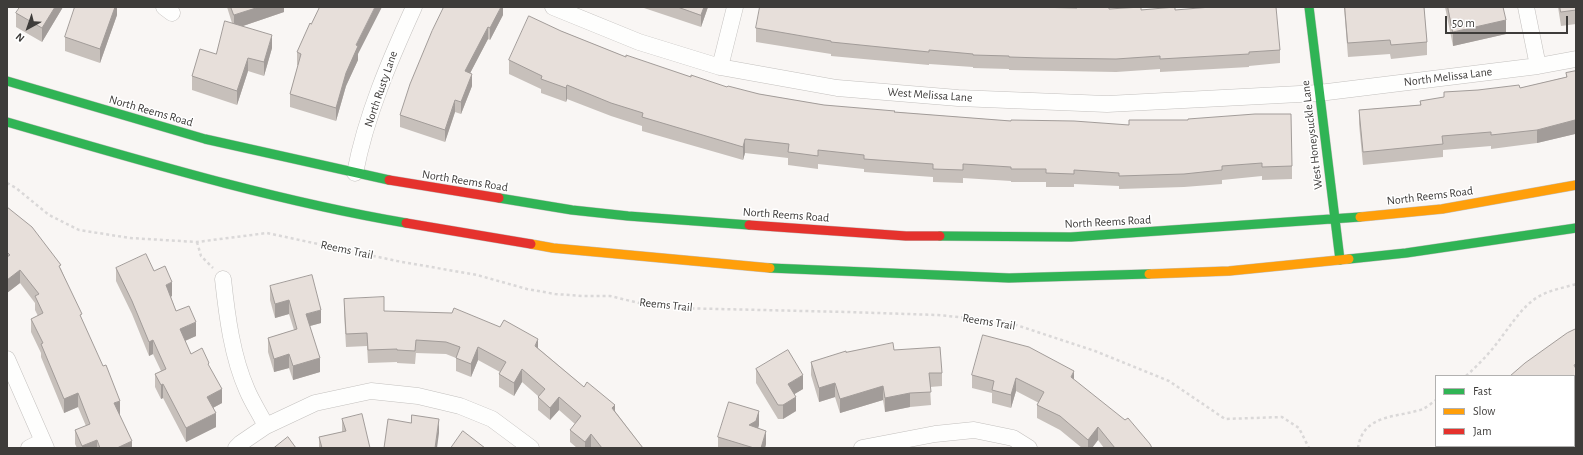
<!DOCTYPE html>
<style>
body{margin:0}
#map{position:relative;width:1583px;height:455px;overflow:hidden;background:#f9f6f4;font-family:"Alegreya Sans",sans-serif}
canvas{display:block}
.frame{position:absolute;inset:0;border:8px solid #3e3c3a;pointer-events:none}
.legend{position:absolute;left:1435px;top:375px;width:140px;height:72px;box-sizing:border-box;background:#fff;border:1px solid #b2b1b0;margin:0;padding:5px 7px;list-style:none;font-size:12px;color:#3e3c3a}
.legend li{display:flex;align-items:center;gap:8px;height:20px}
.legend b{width:20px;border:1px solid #b2b1b0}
.north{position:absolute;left:8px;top:8px;width:40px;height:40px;-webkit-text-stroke:3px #fff;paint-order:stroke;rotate:220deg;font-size:11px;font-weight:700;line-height:16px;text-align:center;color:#3e3c3a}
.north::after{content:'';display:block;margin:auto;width:14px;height:18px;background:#3e3c3a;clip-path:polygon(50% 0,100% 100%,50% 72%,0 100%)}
.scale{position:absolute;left:1445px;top:16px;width:123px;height:18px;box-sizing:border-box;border:2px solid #3e3c3a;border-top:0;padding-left:5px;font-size:12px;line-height:14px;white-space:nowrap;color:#3e3c3a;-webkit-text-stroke:3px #fff;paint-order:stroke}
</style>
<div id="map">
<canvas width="1583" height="455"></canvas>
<div class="frame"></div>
<ul class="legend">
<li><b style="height:5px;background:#30b455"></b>Fast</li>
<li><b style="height:5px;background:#ff9f0a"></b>Slow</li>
<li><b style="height:5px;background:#e5322d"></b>Jam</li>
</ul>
<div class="north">N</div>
<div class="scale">50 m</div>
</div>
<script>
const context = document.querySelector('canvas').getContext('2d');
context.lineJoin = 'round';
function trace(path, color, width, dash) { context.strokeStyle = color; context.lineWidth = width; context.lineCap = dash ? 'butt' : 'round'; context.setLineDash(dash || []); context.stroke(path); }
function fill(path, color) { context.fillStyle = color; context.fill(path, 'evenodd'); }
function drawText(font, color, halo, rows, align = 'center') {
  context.font = font + ' "Alegreya Sans",sans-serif'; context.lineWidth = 3; context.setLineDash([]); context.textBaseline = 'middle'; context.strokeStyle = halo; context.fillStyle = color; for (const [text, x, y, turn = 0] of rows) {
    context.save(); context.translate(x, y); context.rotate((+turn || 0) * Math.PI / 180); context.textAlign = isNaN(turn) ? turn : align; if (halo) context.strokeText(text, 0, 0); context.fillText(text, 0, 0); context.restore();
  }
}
const path = new Path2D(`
 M7,183L16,188L49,215L79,230L130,238L197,242L267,233L397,261L477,275L527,289L555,294L583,296H610L639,303L676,308L847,312L938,315L1007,322L1095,351L1169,381L1225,419L1282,417L1299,428L1309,448
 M197,242L201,256L213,268
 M1466,376C1477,366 1488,355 1497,343C1509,328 1522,306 1538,297C1549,290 1563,288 1576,284
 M1358,448C1363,413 1398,418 1423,409C1427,407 1432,403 1436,400`);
const street = new Path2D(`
 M164,7L172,13
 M553,7L639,42L720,67L837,88L958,98L1107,104L1319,93L1538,66L1576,59
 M1526,7L1538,66
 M720,67L735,7
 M355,173C366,115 390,60 414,7
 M223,279C227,316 232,356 247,390C252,402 260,414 266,426
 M7,359L46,448
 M1574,435L1576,434
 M29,448L43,441
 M236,448L241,443L266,426L315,403L371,391L418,396L460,406L492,419L531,448
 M862,448L935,434L974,430L1013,438L1029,448
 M1560,448L1562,446`);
const fast = new Path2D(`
 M1309,7L1340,260
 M7,81L205,139L389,180
 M7,122C139,160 271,200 406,223
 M499,198L572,210L628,216L749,225
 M940,236L1071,237L1360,217
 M1349,259L1406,253L1576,228
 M770,268L1009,278L1149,274`);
const slow = new Path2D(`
 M1360,217L1442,209L1576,185
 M531,244L553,248L770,268
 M1149,274L1229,271L1349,259`);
const jam = new Path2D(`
 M389,180L499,198
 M406,223L531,244
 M749,225L906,236H940`);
const wall = new Path2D(`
 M63,7L42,42L16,27V13Z
 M117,7V15L100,63L65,51V37Z
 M227,7H284V12L243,26L272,48L264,76L248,71L237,105L192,90V76L216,54L232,23Z
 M503,7V15L490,40L488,39L470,73L472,86L461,114L455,112L445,142L400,127V115Z
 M641,7H708L701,27Z
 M1344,7H1424L1427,42V55L1391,59L1390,54L1348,57Z
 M1445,7H1503L1506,34L1453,46Z
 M1558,7H1576V24L1561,26Z
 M1109,9L1175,10L1280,50V63L1249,66V67L1160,72V69L1116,72L1009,70V69L973,68V67L929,64V65L831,56V54L756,42V28Z
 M561,31L626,57L691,77L727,87L759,94L824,105L895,112L1011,121L1129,125V120L1292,166V179L1262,180V176L1222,180V184L1184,187L1119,189V186L1074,184V187H1046V182H1011V181L963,178V183L933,182V177L864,172V169L818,164V169L788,165V158L745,153L743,160L642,131V126L611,116L567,99L566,102L541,93V89L509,74V60Z
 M297,52L358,54V60L346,86L336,121L290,107V94L298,65H297Z
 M1576,71V137L1575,134L1537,143L1491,149V146L1443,150V157L1363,165L1359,124V110L1420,105V101L1444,98V92L1520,88L1566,77V73Z
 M7,207L61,269L82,320L120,415H119L132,448H77L75,444V430L86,426L78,407L64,413L41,357V353L31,332V319L38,316L35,310V303L20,283L7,293Z
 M116,268L154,271L172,296L171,297L176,311L196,336L185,341L191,354L209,366L222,403L213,408L216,427L186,442L163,398L161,399L155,387V374L161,371L153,354L149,356L132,314L116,281Z
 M270,286L321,323L310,326L320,372L293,380L289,368L274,372L268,352V338L294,330L289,314L275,318L270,300Z
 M344,299L384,311L538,348L584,387L615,411L643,448H592L591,447L590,448H577L570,442V430L575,424L559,410L550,420L538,410V396L522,382L514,396L499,387V374L500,372L478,360L471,377L456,371V358L446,354L416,353L415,364L397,363V362L368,363L367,346L346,347L344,312Z
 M894,350L942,373V386L930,387L931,405L910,407L885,412L883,400L840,413L835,397L819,402L811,375V362Z
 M756,369L803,389L794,394L796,411L783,419H778L756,383Z
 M972,375L1074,380L1152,448H1104L1098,440L1092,448H1082L1060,430L1037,418V405L1039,403L1016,391L1011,408L992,403V393L972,388Z
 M342,419L370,448H319V437L342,432Z
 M759,425L758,428L766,444L765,448H718V437Z
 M1482,446H1511V448H1484Z`);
const shadedWall = new Path2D(`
 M55,7H63L42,42V28Z
 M115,7H117V15L100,63V49Z
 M259,7H284V12L234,29V15Z
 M375,7H382L358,54V60L346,86L336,121V108L346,73L356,45Z
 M501,7H503V15L490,40V28Z
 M704,7H708L701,27V15Z
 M1506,20V34L1453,46V32Z
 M488,27V39L465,83V71Z
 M272,35V48L264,76V62Z
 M248,58V71L237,105V91Z
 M472,74V86L461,114V102Z
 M567,85V99L566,102V88Z
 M455,100V112L445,142V130Z
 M1575,120V134L1537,143V130Z
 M745,139V153L743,160V147Z
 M20,270V283L7,293V280Z
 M172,282V296L166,299V285Z
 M289,300V314L275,318V304Z
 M321,310V323L306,327V314Z
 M196,322V336L180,343V329Z
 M538,339V352L535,346Z
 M153,340V354L149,356V342Z
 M478,347V360L471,377V364Z
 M289,354V368L274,372V359Z
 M320,358V372L293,380V366Z
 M522,369V382L514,396V383Z
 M1074,371V384L1071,377Z
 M803,375V389L788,398V384Z
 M1016,378V391L1011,408V395Z
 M1576,380V394L1574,395V382Z
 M835,383V397L819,402V388Z
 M163,384V398L161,399V385Z
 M883,386V400L840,413V399Z
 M222,389V403L207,411V397Z
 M78,393V407L64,413V399Z
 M910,393V407L885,412V398Z
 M559,397V410L550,420V408Z
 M796,397V411L783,419V405Z
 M120,401V415L114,417V403Z
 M615,405V418L612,408Z
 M759,411V425L756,435L749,425Z
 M216,413V427L186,442V428Z
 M439,419V433L437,448H435Z
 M1098,427V440L1092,448H1088V440Z
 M766,431V444L765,448H761Z
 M591,434V447L590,448H585V442Z
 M97,440V448H82V446Z
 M132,441V448H117Z
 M1502,446H1511V448H1500Z`);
const building = new Path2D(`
 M20,7H55L42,28L16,13Z
 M75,7H115L100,49L65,37Z
 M231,7H259L234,15Z
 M320,7H375L356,45L358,46L346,73L336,108L290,94L301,54L297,52L310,23L311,24Z
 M444,7H501L490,28L488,27L465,71L472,74L461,102L455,100L445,130L400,115L410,84L432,31Z
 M678,7H704L701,15Z
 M760,7H1033L1077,8V7H1109V9L1141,7V10L1175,7V10L1211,7H1276L1280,50L1249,52V54L1160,59V56L1116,59L1043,58L1009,57V56L973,55V54L929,50V52L831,42V41L756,28Z
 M1345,7H1424L1427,42L1391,45L1390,40L1348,43Z
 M1448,7H1503L1506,20L1453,32Z
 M1560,7H1576V10L1561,12Z
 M529,16L561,31L626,57V55L691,77V75L727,87L728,86L759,94L824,105L895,111L894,112L1011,121V120L1074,121L1129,125V120H1188V119L1255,114H1291L1292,166L1262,167V163L1222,166V170L1184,174L1119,176V173L1074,170V174L1046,173V169H1011V167L963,164V170L933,169V164L864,159V155L818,150V156L788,152L789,144L745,139L743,147L642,117L643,113L611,103L567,85L566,88L541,79L542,76L509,60Z
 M225,21L272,35L264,62L248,58L237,91L192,76L200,49L216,54Z
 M1576,71V124L1575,120L1537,130L1491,135V132L1442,136L1443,144L1363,152L1359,110L1421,105L1420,101L1444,97V92L1478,90L1519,85L1520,88L1567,77L1566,73Z
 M7,207L32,227L61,265L59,266L82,314L80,315L103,366L106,365L120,401L114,403L132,441L117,448H100L97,440L82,446L75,430L90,424L78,393L64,399L41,344L43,343L31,319L43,313L35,296L39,294L20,270L7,280V257L10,255L7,252Z
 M146,254L154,271L165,266L172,282L166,285L176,311L189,306L196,322L180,329L191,354L202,348L209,363L208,364L222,389L207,397L216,413L186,428L163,384L161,385L155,374L166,369L153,340L149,342L132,301L116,268Z
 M312,275L321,310L306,314L320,358L293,366L289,354L274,359L268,338L297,329L289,300L275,304L270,286Z
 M384,297V311L452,313L454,308L500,327L504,320L538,339L535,346L584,387L587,382L615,405L612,408L643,448H602L591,434L585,442L570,430L581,416L559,397L550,408L538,397L545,389L522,369L514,383L499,374L506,362L478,347L471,364L456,358L460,347L446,342L416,340L415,351L397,350V349L368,350L367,333L346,334L344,299Z
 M1576,329V364L1574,365L1576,369V380L1574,382V376H1510L1525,363L1567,333Z
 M983,335L1029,347L1074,371L1071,377L1125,420L1128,418L1150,444L1152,448H1115L1098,427L1088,440L1060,416L1037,405L1044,392L1016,378L1011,395L992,390L994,381L972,375Z
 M893,343L894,350L940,347L942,373H929L931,392L910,393L885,398L883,386L840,399L835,383L819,388L811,362L846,351V352Z
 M788,350L803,375L788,384L796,397L783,405H778L756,369Z
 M729,402L759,411L756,421L749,425L766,431L761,448H754L718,437Z
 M362,414L370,448H322L319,437L346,431L342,419Z
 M412,415L439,419L435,448H384L388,419L411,423Z
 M463,431L485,448H451Z
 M288,437L296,448H274Z`);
const streetNames = [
 ["North Melissa Lane",1448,77,-7],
 ["North Rusty Lane",381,89,-71],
 ["West Melissa Lane",930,95,4],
 ["North Reems Road",151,111,16],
 ["West Honeysuckle Lane",1312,135,-97],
 ["North Reems Road",465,181,9],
 ["North Reems Road",1430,196,-7],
 ["North Reems Road",786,215,4],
 ["North Reems Road",1108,222,-3],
 ["Reems Trail",347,250,12],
 ["Reems Trail",666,305,6],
 ["Reems Trail",989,322,9]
];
trace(street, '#c3c0be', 17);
trace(fast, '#c3c0be', 10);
trace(slow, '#c3c0be', 10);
trace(jam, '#c3c0be', 10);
trace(path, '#dad8d8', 2.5, [3, 3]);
trace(street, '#fefefd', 16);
trace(fast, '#30b455', 9);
trace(slow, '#ff9f0a', 9);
trace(jam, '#e5322d', 9);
fill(wall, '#c7c0bb');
fill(shadedWall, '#a29c99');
fill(building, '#e7dfda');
trace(building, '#a29c99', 1);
drawText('12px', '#3e3c3a', '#fff', streetNames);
</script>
